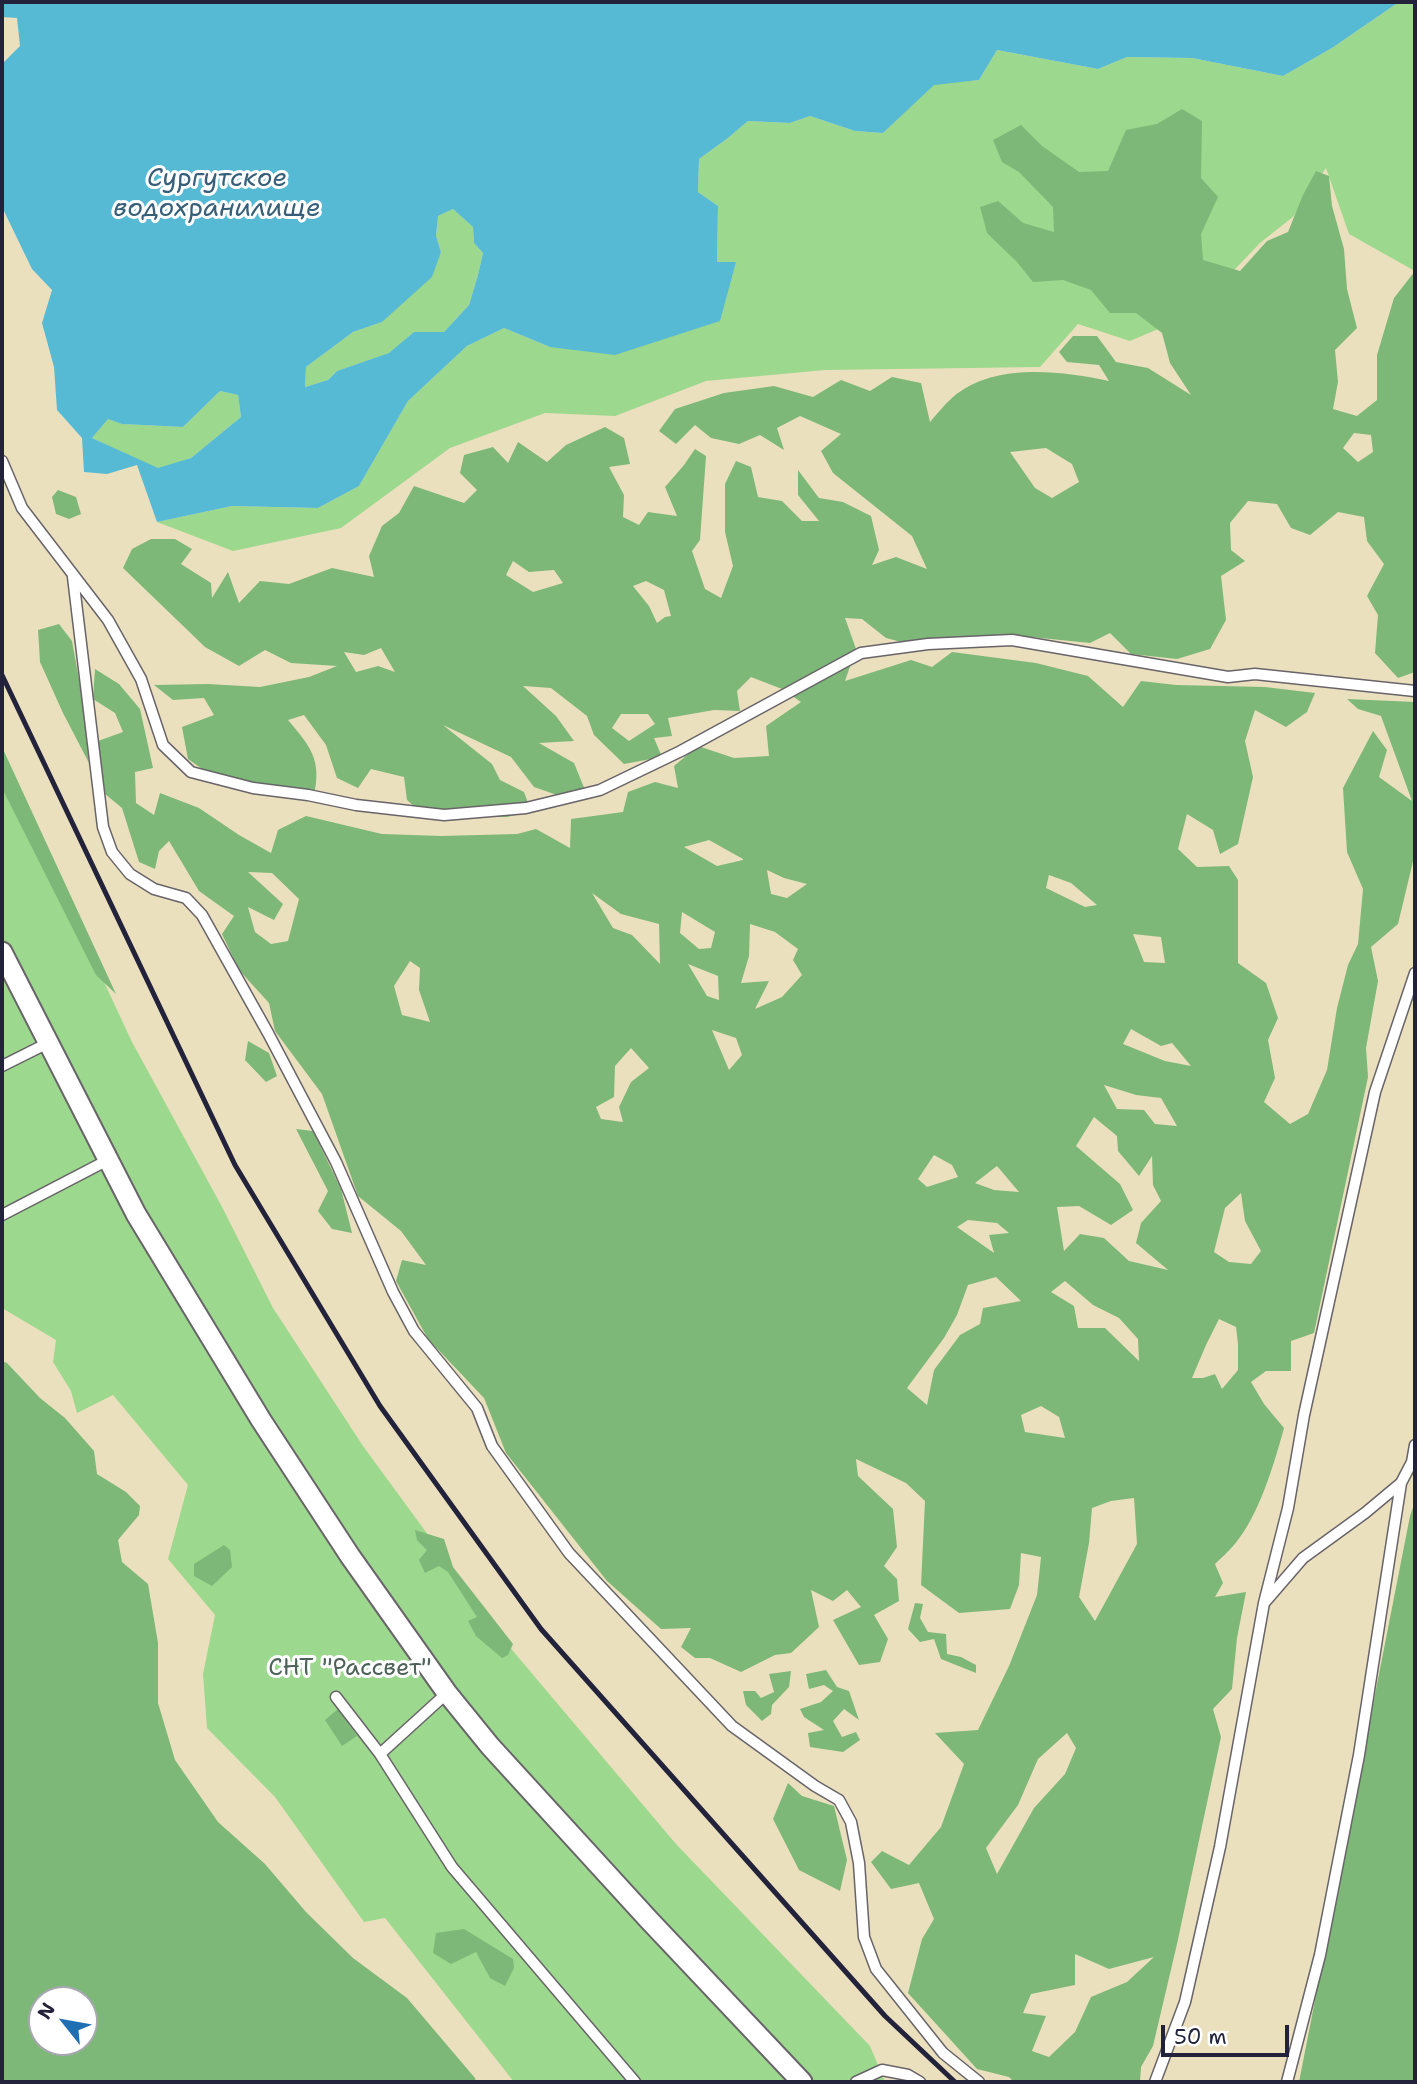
<!DOCTYPE html>
<meta charset="utf-8">
<style>
body{margin:0}
#map{position:relative;width:1417px;height:2084px;overflow:hidden;background:#ebe0be;font-family:"Shantell Sans",sans-serif}
canvas{display:block}
.frame{position:absolute;inset:0;border:4px solid #22223b;pointer-events:none}
.north{position:absolute;left:28px;top:1986px;width:70px;height:70px;box-sizing:border-box;background:#fff;border:2px solid #a7a7b1;border-radius:50%;rotate:301deg;font-size:19px;font-weight:700;line-height:28px;text-align:center;color:#22223b}
.north::after{content:'';display:block;margin:auto;width:24px;height:32px;background:#1f6fb2;clip-path:polygon(50% 0,100% 100%,50% 72%,0 100%)}
.scale{position:absolute;left:1161px;top:2025px;width:128px;height:32px;box-sizing:border-box;border:4px solid #22223b;border-top:0;padding-left:9px;font-size:21px;line-height:24px;white-space:nowrap;color:#22223b;-webkit-text-stroke:5px #fff;paint-order:stroke}
</style>
<div id="map">
<canvas width="1417" height="2084"></canvas>
<div class="frame"></div>
<div class="north">N</div>
<div class="scale">50 m</div>
</div>
<script>
const context = document.querySelector('canvas').getContext('2d');
context.lineJoin = 'round';
function fill(path, color) { context.fillStyle = color; context.fill(path, 'evenodd'); }
function trace(path, color, width, dash) { context.strokeStyle = color; context.lineWidth = width; context.lineCap = dash ? 'butt' : 'round'; context.setLineDash(dash || []); context.stroke(path); }
function drawText(font, color, halo, rows, align = 'center') {
  context.font = font + ' "Shantell Sans",sans-serif'; context.lineWidth = 6; context.setLineDash([]); context.textBaseline = 'middle'; context.strokeStyle = halo; context.fillStyle = color; for (const [text, x, y, turn = 0] of rows) {
    context.save(); context.translate(x, y); context.rotate((+turn || 0) * Math.PI / 180); context.textAlign = isNaN(turn) ? turn : align; if (halo) context.strokeText(text, 0, 0); context.fillText(text, 0, 0); context.restore();
  }
}
const green = new Path2D(`
 M1399,2H1415V267L1413,270L1349,234L1326,168L1294,216L1260,243L1191,315L1130,341L1078,324L1040,367L825,370L706,381L615,416L545,413L450,448L341,528L233,551L157,522L232,506L318,508L359,486L408,401L467,346L504,328L550,347L736,262H717L718,206L698,192L699,159L728,138L748,121L790,123L810,116L855,131L883,133L934,84L979,80L997,50L1098,69L1127,57L1192,58L1283,76L1332,48Z
 M453,209L473,227L474,243L483,253L478,275L469,305L444,332H414L390,353L337,371L328,380L305,387L306,367L353,332L382,322L441,252L436,236L438,216Z
 M220,391L238,395L241,417L191,458L158,469L92,438L108,419L123,424L183,427Z
 M2,763L132,1042L221,1205L273,1308L363,1446L513,1651L676,1844L870,2046L885,2082H514L385,1918L364,1922L275,1797L207,1728L203,1674L215,1615L168,1559L188,1485L113,1395L77,1413L71,1391L53,1362L56,1340L2,1308Z`);
const forest = new Path2D(`
 M1182,109L1202,121L1201,178L1218,197L1201,234L1203,260L1240,271L1267,241L1288,232L1303,195L1316,171L1329,176L1332,206L1344,249L1347,289L1357,328L1335,350L1338,382L1333,409L1357,416L1377,400V355L1394,298L1415,271V672L1398,678L1375,653L1378,615L1367,596L1384,564L1367,541L1364,517L1338,512L1310,535L1291,528L1277,504L1248,501L1230,523L1231,550L1245,561L1221,576L1226,620L1210,649L1177,659L1131,654L1110,633L1090,643L1021,636L999,644L988,638L937,637L917,646L886,638L862,619L845,618L856,649L845,681L911,660L932,667L952,652L1036,663L1088,676L1123,707L1141,681L1176,685L1265,687L1315,693L1307,712L1286,727L1255,710L1245,741L1253,777L1238,844L1220,854L1213,830L1187,814L1178,849L1197,867L1229,866L1238,880V963L1266,983L1278,1018L1268,1040L1275,1078L1264,1102L1290,1124L1308,1114L1327,1070L1337,1008L1348,965L1358,944L1363,889L1347,852L1343,788L1373,731L1387,750L1379,777L1412,801L1381,716L1358,709L1347,699L1415,702V853L1398,924L1371,947L1378,981L1366,1048L1368,1077L1314,1333L1291,1341V1371H1266L1251,1382L1264,1404L1284,1428C1274,1464 1259,1516 1234,1545C1228,1552 1221,1558 1215,1564L1223,1583L1215,1597L1246,1592L1237,1638L1232,1689L1213,1709L1221,1737L1177,1944L1153,2046L1141,2067L1140,2082H1014L1009,2077L977,2069L908,1993L922,1939L934,1919L919,1883L891,1889L871,1862L882,1851L909,1865L941,1827L964,1764L935,1733L978,1730L1009,1666L1037,1595L1041,1557L1021,1553L1019,1585L1010,1609L959,1613L921,1585L925,1501L906,1483L856,1459L858,1476L893,1509L897,1547L884,1566L897,1579L899,1601L874,1615L888,1639L880,1662L859,1665L833,1620L861,1607L847,1590L833,1601L811,1590L819,1627L791,1653L775,1655L741,1672L710,1658H695L681,1647L691,1628L661,1629L607,1581L506,1453L484,1398L428,1339L396,1281L402,1260L426,1265L401,1231L358,1196L322,1094L275,1031L269,1003L239,970L222,934L234,916L199,891L169,841L159,851L155,869L139,862L122,808L105,794L98,741L123,732L115,713L93,699L95,669L119,684L140,709L153,768L135,772L136,803L154,815L160,793L199,808L239,835L271,853L278,830L306,816L382,834L441,836L517,834L536,829L570,848L571,819L623,812L628,792L655,782L678,788L674,766L698,746L734,758L769,756L766,726L801,702L782,689L751,677L737,691L740,711L714,710L668,718L672,736L654,738L662,757L624,764L594,735L587,716L551,688L523,686L556,716L574,741L539,743L574,763L585,790L574,801L534,787L511,757L443,725L492,764L500,780L524,792L531,811L507,817L425,816L407,800L404,777L371,769L358,788L337,778L326,745L304,715L288,720C310,746 322,759 314,795L215,778L188,759L182,727L214,715L204,698L173,700L154,685L208,684L260,687L309,677L337,666L291,663L265,650L239,666L205,647L123,568L132,549L151,539H175L192,549L181,564L211,583L212,598L228,572L239,603L260,581L289,584L332,568L374,577L369,556L382,526L399,513L414,486L464,503L477,490L460,473L464,455L493,447L508,463L518,442L547,462L566,445L605,427L624,438L630,464L609,467L624,495L623,517L639,525L648,512L677,516L665,487L684,465L695,449L706,456L700,540L692,551L705,589L721,598L733,566L725,532V484L736,461L751,467L758,497L782,501L802,521H819L798,495V470L819,498L843,502L871,516L879,550L872,565L896,557L927,569L912,536L833,473L821,451L841,434L800,416L777,428L784,450L760,435L739,444L711,438L695,425L676,444L659,431L675,409L724,393L774,386L813,397L841,380L870,391L892,377L921,383L930,422C937,414 944,405 952,398C993,362 1060,371 1109,381L1099,365L1067,362L1059,352L1073,336H1097L1116,362L1148,368L1191,395L1170,363L1162,333L1136,313H1110L1091,290L1063,280L1033,282L1017,262L987,233L980,207L998,201L1023,223L1054,232L1053,207L1019,172L1002,162L993,140L1021,125L1042,146L1079,172L1108,171L1126,130L1157,124ZM1354,433L1371,435L1373,452L1358,462L1343,448ZM1046,448L1072,464L1079,482L1052,498L1035,488L1010,452ZM513,561L529,572L554,570L563,583L533,592L506,575ZM646,581L664,590L671,616L665,617L657,623L649,606L633,586ZM381,648L395,672L378,666L356,672L344,652L364,655ZM621,714H648L655,724L629,741L612,728ZM709,840L743,859V860L717,866L684,847ZM767,870L784,878L807,884L787,898L771,894ZM248,872L272,873L299,899L288,941L271,944L255,932L248,907L274,920L283,904ZM1049,875L1071,883L1097,905L1085,907L1046,888ZM592,893L621,914L659,924L660,964L632,935L613,928ZM682,912L715,932L711,948L699,949L680,933ZM750,924L775,932L798,949L793,960L802,975L782,997L755,1009L769,981L741,983L749,956ZM1133,934L1161,937L1165,963L1144,962ZM410,961L420,968L419,990L430,1022L402,1015L394,986ZM688,964L718,976L719,1000L707,996ZM1131,1029L1161,1046L1172,1043L1191,1066L1165,1061L1123,1044ZM712,1030L736,1038L742,1055L729,1070ZM631,1048L649,1068L631,1082L619,1107L623,1122L601,1119L596,1107L614,1097L615,1066ZM1104,1085L1136,1095L1161,1098L1177,1126L1155,1124L1144,1110L1117,1109ZM1094,1117L1117,1136L1118,1151L1139,1176L1152,1156L1153,1185L1161,1201L1141,1223L1136,1243L1168,1270L1129,1261L1104,1238L1080,1234L1064,1251L1057,1207L1079,1206L1111,1225L1133,1210L1120,1184L1076,1146ZM934,1155L952,1165L958,1177L927,1187L918,1179ZM997,1166L1019,1192L994,1190L975,1183ZM1241,1193L1245,1221L1261,1251L1251,1264L1229,1262L1214,1252L1225,1208ZM968,1220L997,1223L1009,1233L989,1235L994,1253L957,1227ZM996,1277L1021,1301L983,1308L980,1324L960,1335L934,1370L927,1405L907,1388L944,1338L957,1315L968,1285ZM1065,1281L1093,1305L1119,1318L1138,1339L1139,1361L1105,1328H1078L1074,1306L1051,1292ZM1219,1319L1236,1327L1238,1344V1370L1222,1389L1215,1374L1203,1378H1192L1206,1345ZM1041,1406L1059,1417L1065,1438L1025,1432L1021,1415ZM1134,1498L1137,1544L1095,1621L1079,1597L1089,1543L1092,1508L1111,1501ZM1067,1733L1076,1748L1065,1774L1034,1808L997,1874L986,1848L1018,1805L1038,1759ZM1075,1954L1109,1969L1154,1957L1127,1982L1091,1997L1075,2032L1049,2057L1032,2051L1046,2016L1023,2013L1031,1994L1075,1985Z
 M58,490L76,497L81,514L69,519L56,514L52,497Z
 M59,624L72,641L82,696L89,763L63,713L40,662L38,630Z
 M2,747L116,994L96,975L2,788Z
 M248,1041L269,1053L277,1076L266,1082L245,1060Z
 M296,1129L313,1131L341,1189L352,1233L332,1229L318,1211L328,1191Z
 M2,1361L7,1363L40,1398L65,1418L94,1451L97,1474L126,1492L140,1506L139,1515L118,1540L122,1562L148,1584L158,1643V1703L175,1760L218,1822L265,1864L306,1912L353,1958L407,1998L475,2078L476,2082H2ZM42,2000H84V2042H42Z
 M1415,1502V2082H1299L1410,1516Z
 M415,1530L444,1539L453,1567L513,1644L508,1655L502,1658L476,1636L468,1621L477,1617L448,1572L439,1566L425,1573L419,1560L427,1550L417,1540Z
 M224,1545L230,1550L232,1567L212,1586L194,1576V1564Z
 M915,1603L923,1604L920,1618L928,1632L946,1634L947,1654L961,1657L976,1665V1673L941,1659L934,1639L920,1642L908,1629Z
 M826,1670L837,1687L849,1691L859,1720L844,1709L833,1721L842,1737L856,1732L860,1740L843,1752L810,1747L808,1733L824,1730L804,1717L800,1709L821,1702L833,1691L824,1685L809,1689L806,1674Z
 M791,1671L789,1687L772,1705L771,1714L762,1721L746,1705L743,1691H755L761,1698L774,1692L769,1674Z
 M338,1709L357,1736L342,1746L325,1720Z
 M788,1783L802,1796L834,1806L847,1860L840,1891L799,1870L773,1819Z
 M464,1929L513,1959L514,1968L505,1986L490,1978L476,1952L451,1964L433,1953L436,1933Z`);
const water = new Path2D(`
 M2,2H1399L1332,48L1283,76L1192,58L1127,57L1098,69L997,50L979,80L934,85L883,133L855,131L810,116L790,123L748,121L728,138L699,159L698,192L718,206L717,262H736L720,321L615,355L550,347L504,328L467,346L408,401L359,486L318,508L232,506L157,522L137,465L107,474L84,472L82,438L57,410L54,367L42,323L52,290L32,269L2,207V64L20,46L17,18L2,17ZM453,209L473,227L474,243L483,253L478,275L469,305L444,332H414L389,353L337,371L328,380L305,387L306,367L353,332L382,322L432,277L441,252L436,236L438,216ZM220,391L238,395L241,417L191,458L158,468L92,438L108,419L122,424L183,427Z`);
const lane = new Path2D(`
 M2,461L22,508L108,620L141,679L163,745L191,772L253,788L308,795L356,805L444,815L526,808L600,790L681,751L861,653L928,644L1012,640L1228,677L1255,674L1415,691
 M73,577L103,827L112,852L130,874L154,889L186,898L202,915L268,1033L336,1162L393,1292L414,1331L477,1408L492,1446L569,1553L732,1726L815,1786L839,1800L851,1822L859,1863L864,1937L876,1969L943,2053L979,2082
 M2,1066L48,1043
 M2,1215L108,1160
 M1265,1602L1303,1558L1365,1513L1401,1483
 M336,1697L380,1754L452,1867L635,2082
 M380,1754L447,1693
 M856,2082L882,2070L908,2075L920,2082
 M1155,2082L1185,2002L1220,1847L1264,1603L1288,1508L1304,1415L1375,1092L1415,973
 M1287,2082L1320,1955L1359,1755L1401,1483L1412,1462L1415,1445`);
const street = new Path2D(`
 M2,952L136,1214L261,1420L350,1556L447,1693L490,1746L649,1920L802,2082`);
const rail = new Path2D(`
 M2,675L235,1165L380,1406L541,1629L885,2016L955,2082`);
const parkNames = [
 ["СНТ \"Рассвет\"",350,1669]
];
const waterNames = [
 ["Сургутское",217,179],
 ["водохранилище",217,209]
];
fill(green, '#9cd88d');
fill(forest, '#7db878');
fill(water, '#56bad5');
trace(lane, '#686469', 13);
trace(street, '#686469', 23);
trace(lane, '#fff', 10);
trace(street, '#fff', 19);
trace(rail, '#22223b', 5);
drawText('24px', '#4d6258', '#fff', parkNames);
drawText('italic 26px', '#375f79', '#fff', waterNames);
</script>
